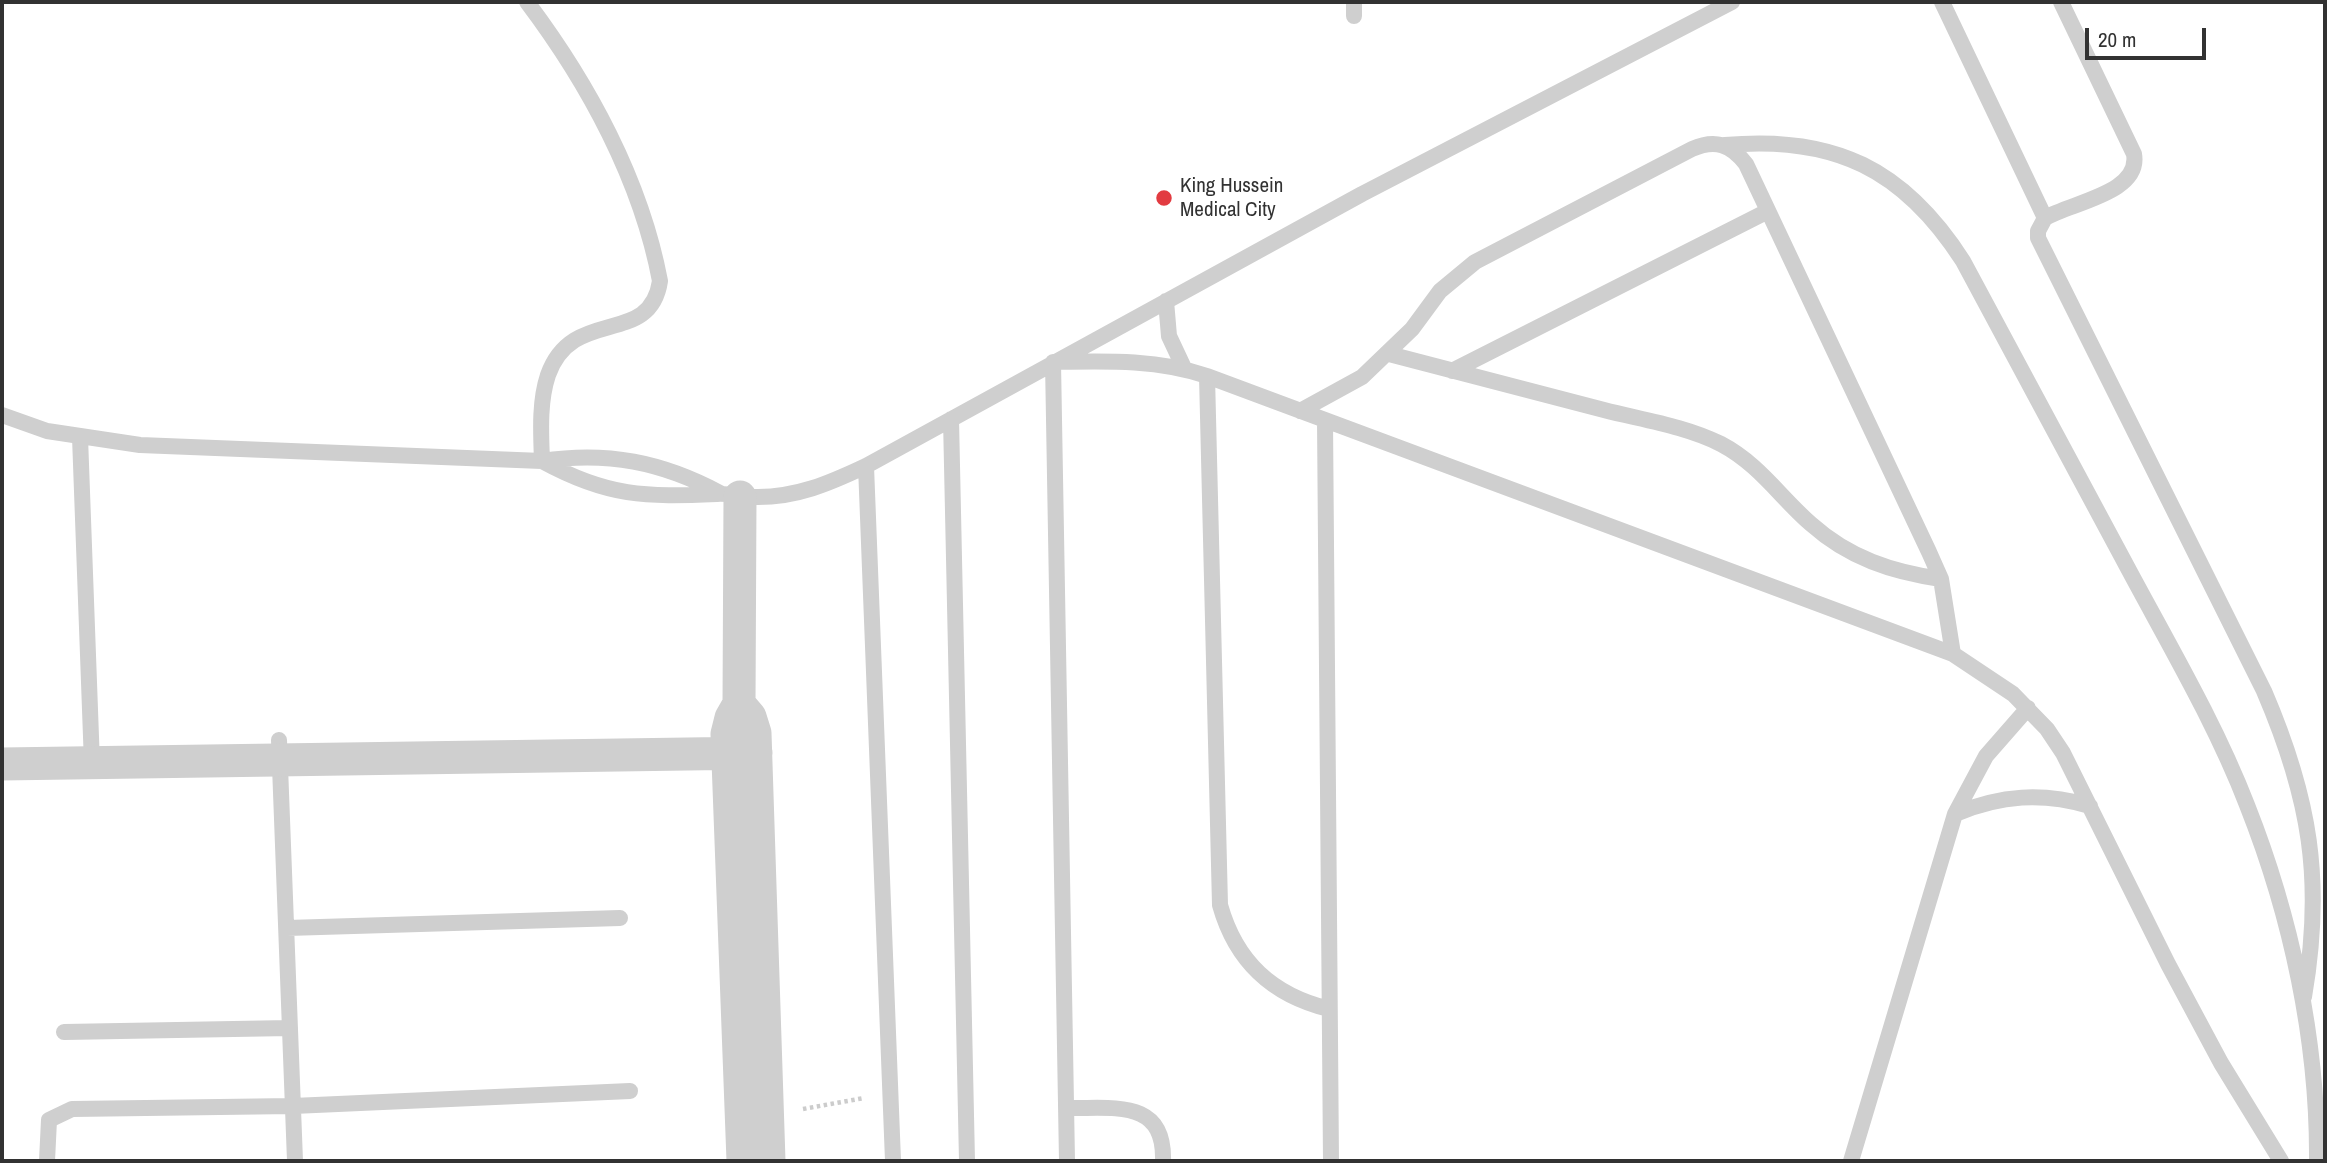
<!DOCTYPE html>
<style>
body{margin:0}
#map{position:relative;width:2327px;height:1163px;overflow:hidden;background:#fff;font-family:"Archivo Narrow",sans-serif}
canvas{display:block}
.frame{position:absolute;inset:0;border:4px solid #323232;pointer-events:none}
.scale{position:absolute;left:2085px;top:28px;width:121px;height:32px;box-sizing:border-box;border:4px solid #323232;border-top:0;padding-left:9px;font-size:21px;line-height:24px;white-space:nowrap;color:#323232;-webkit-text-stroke:5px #fff;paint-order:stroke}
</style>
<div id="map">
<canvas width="2327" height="1163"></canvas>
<div class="frame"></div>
<div class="scale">20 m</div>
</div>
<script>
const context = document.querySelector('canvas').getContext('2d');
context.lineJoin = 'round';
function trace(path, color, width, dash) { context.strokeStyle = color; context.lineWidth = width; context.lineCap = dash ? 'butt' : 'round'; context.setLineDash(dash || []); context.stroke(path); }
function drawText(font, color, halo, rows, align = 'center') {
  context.font = font + ' "Archivo Narrow",sans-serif'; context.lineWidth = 7; context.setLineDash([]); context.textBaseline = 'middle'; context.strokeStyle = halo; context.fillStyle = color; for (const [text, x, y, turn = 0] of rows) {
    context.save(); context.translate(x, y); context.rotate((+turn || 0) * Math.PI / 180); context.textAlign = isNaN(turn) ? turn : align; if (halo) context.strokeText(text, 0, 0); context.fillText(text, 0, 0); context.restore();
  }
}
const path = new Path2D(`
 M803,1109L864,1098`);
const lane = new Path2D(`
 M527,2C588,83 641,180 660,281C650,348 573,305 548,375C539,402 541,433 542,461
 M1354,2V16
 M1942,2L2045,218
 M2061,2L2134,154C2141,193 2073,202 2045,218L2038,231V238L2264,691C2310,798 2324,881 2304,997
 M1725,145C1834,135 1904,169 1963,261C2016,360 2070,460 2123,559C2166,640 2214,720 2247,805C2291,916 2318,1041 2317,1161
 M1166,301L1169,336L1184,368
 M1389,354C1460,373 1532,391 1604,410C1643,420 1685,426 1721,444C1759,464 1780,497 1811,524C1849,558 1892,572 1941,579
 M1452,371L1768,211
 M1207,376L1220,905C1236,962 1272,995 1329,1009
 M1300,411L1362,377L1412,329L1440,291L1475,262L1692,149C1715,139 1731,144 1746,164L1929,552L1941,579L1953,654
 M2,415L47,431L140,445L542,461C607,451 662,462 720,493
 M951,419L967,1161
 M1325,420L1331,1161
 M80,437L92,764
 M542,461C608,497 645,497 717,494C729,493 742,497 754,497C796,498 830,483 866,466L1362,194L1732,2
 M866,466L893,1161
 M279,740L295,1161
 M1955,814C2001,795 2042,792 2090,806
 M287,928L620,918
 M64,1032L290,1028
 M1067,1108C1113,1109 1165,1098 1163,1161
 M47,1161L49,1120L72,1109L293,1106L630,1091
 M1067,1161L1053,362C1104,361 1158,359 1207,376L1953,654L2013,694L2047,729L2063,753L2168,964L2221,1063L2281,1161
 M1851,1161L1955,814L1986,756L2028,708`);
const street = new Path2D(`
 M740,497L739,704L731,718L727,734L743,1161
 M739,704L750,717L755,733L769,1161
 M2,764L756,753`);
const markers = [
 [1164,198,9,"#e23b41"]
];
const poiNames = [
 ["King Hussein",1180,186],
 ["Medical City",1180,210]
];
trace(path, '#ccc', 4.5, [3.5, 3.5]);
trace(lane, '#cfcfcf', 16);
trace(street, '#cfcfcf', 33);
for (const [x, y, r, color] of markers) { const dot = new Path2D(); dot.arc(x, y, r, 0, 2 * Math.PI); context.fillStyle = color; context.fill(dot); trace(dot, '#fff', 2.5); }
drawText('21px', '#323232', '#fff', poiNames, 'left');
</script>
